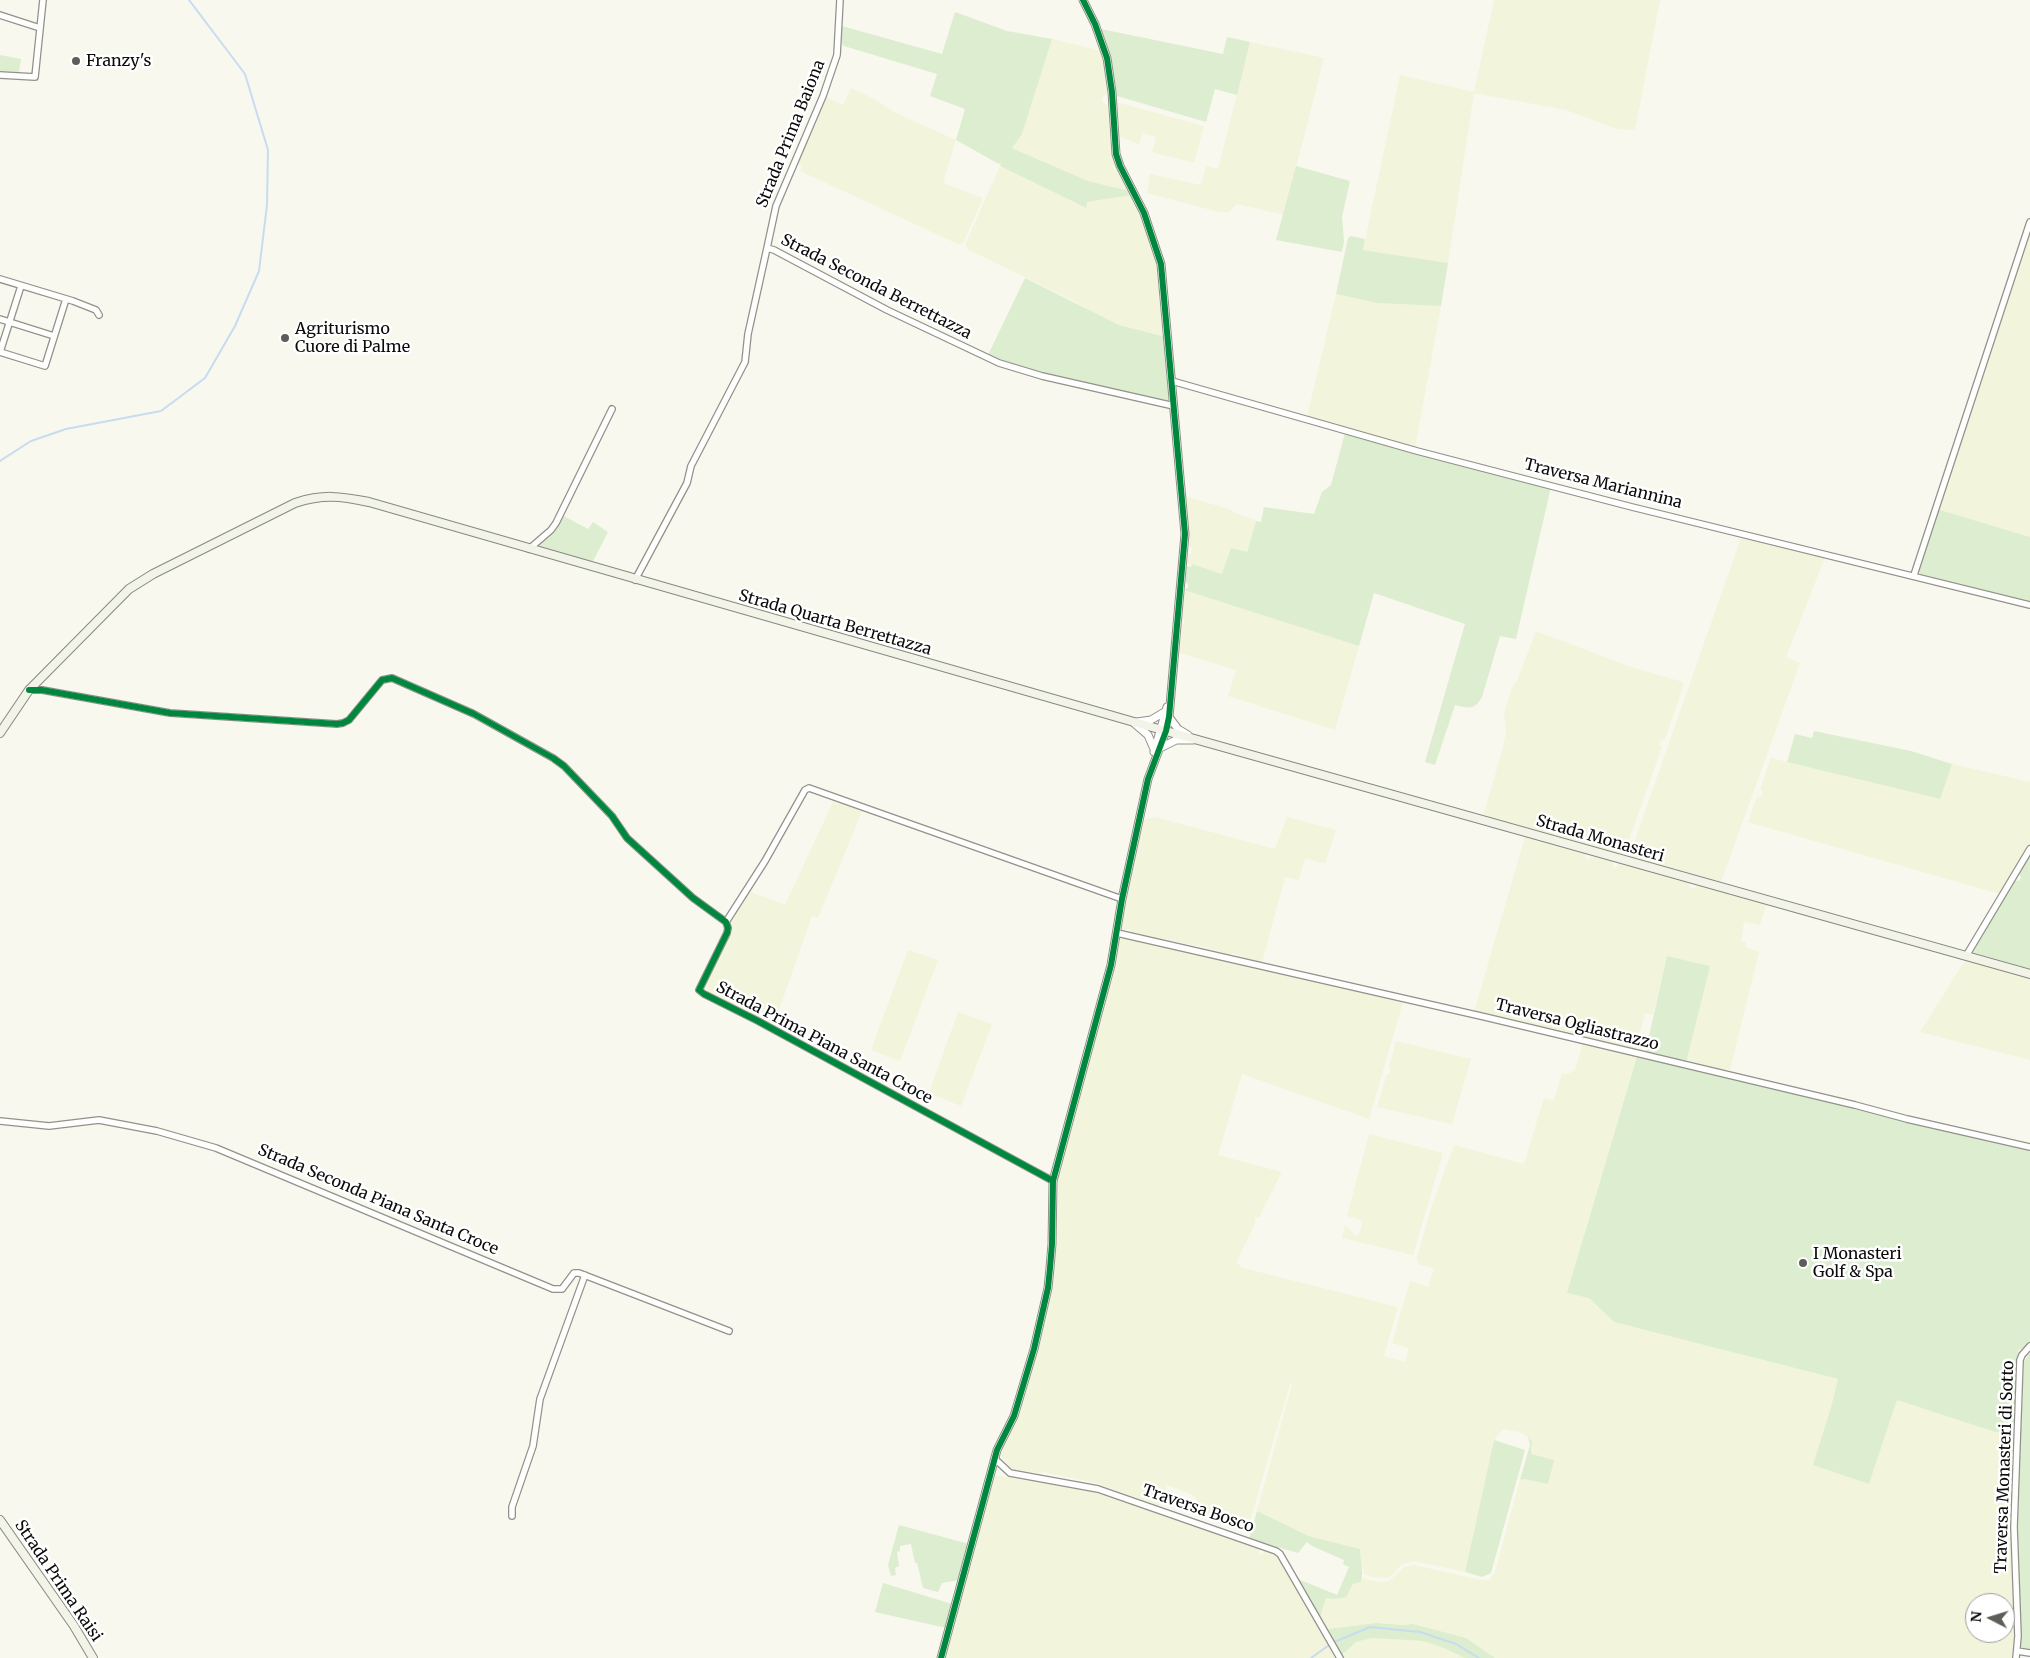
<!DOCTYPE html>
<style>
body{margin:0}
#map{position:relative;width:2030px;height:1658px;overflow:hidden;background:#f8f8ee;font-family:Merriweather,serif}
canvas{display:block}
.north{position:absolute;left:1965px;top:1593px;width:50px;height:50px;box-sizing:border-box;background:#fff;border:1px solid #9d9d9d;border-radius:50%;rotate:275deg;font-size:14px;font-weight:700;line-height:20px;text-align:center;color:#0a0a0a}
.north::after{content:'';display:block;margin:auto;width:18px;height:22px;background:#5d5d5a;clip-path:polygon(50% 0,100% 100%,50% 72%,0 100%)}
</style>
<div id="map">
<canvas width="2030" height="1658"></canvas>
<div class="north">N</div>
</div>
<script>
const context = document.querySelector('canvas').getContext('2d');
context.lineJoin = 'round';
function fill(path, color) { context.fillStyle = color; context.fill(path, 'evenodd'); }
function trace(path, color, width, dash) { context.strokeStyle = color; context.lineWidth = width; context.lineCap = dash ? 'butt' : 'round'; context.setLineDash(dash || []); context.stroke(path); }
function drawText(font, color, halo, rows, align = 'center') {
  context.font = font + ' Merriweather,serif'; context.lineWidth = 5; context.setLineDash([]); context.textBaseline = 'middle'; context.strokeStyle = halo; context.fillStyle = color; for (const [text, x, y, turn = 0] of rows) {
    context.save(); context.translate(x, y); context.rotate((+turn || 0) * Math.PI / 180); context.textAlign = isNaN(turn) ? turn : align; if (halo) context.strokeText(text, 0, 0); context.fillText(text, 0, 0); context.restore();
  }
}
const farmland = new Path2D(`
 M1494,0H1660L1635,130L1617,129L1566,110L1474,93L1448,263L1363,250L1400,75L1474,92Z
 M1052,39L1102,51L1109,93L1102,97V102L1109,106L1112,147L1116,164L1113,166L1114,170H1118L1130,191L1088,181L1012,148L1022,134Z
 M1250,42L1324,58L1284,215L1237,204L1229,212H1219L1147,193L1150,174L1201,185L1206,166L1218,169Z
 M851,88L874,99L894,112L956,140L943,183L983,198L963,243L960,245L800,171L802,167L798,162L813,126H816L817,123L815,121L825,97L843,105Z
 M1116,102L1204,126L1194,163L1152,152L1156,137L1143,133L1139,144L1118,136Z
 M1000,166L1085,208L1087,202L1132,195L1141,213L1151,241L1149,244L1150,248L1155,250L1158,264L1161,293L1157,297L1162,301L1166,337L1119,325L1093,313L1074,301L969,250L965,245Z
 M2030,228V537L1937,509Z
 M1336,294L1377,303L1441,306L1415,448L1307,417Z
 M1184,496L1232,510L1234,513L1254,519L1256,521L1246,553L1222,574L1186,563L1187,556L1191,553L1192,548L1188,545L1189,534Z
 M1742,535L1825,557L1786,657L1800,663L1721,882L1678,870L1675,867L1673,869L1629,857Z
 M1184,590L1359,646L1335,730L1228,696L1236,670L1177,652L1180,625L1184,624L1185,621L1181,617Z
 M1536,631L1631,667L1683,682V687L1665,739L1661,741L1659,744L1662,747L1627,846L1621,855L1557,837L1556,833L1552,836L1488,818L1486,814L1483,816L1503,748L1506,732L1504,713L1513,685L1517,681Z
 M1771,758L1939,799L1952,764L2030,782V845L2000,894L1748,822L1757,797L1762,796L1763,792L1760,789Z
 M834,800L835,803L838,804L842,802L863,809L818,918L812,916L773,1027L746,1013V1009L743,1008L741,1010L706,992L709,988L704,985L729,924L749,891L785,905Z
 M1155,817L1275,849L1287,817L1336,830L1325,864L1305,858L1299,880L1285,877L1262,963L1236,958V954L1232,953L1230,956L1205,947L1130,933V929L1121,931L1129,879L1143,820Z
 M1525,837L1585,854L1586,859L1588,860L1591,856L1613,862V868H1616L1618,863L1689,883L1690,888L1694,889L1697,885L1766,905L1760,925L1744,922L1741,941L1746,942V947L1759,952L1730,1070L1727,1069L1723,1072L1686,1063L1709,966L1667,956L1653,1015L1645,1013L1635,1051L1587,1040L1586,1037L1582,1036L1579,1038L1474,1012Z
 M1125,938L1403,1002L1369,1119L1242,1074L1218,1155L1282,1172L1259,1217H1255V1224L1236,1263L1240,1264L1239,1267L1398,1307L1384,1356L1405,1362L1409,1348L1392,1343L1410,1281L1428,1287L1434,1268L1421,1265L1418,1263L1417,1258L1431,1208L1454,1145L1524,1164L1544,1098L1554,1100L1562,1073L1568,1074L1575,1070L1583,1043L1632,1054L1636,1058L1584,1234L1589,1298L1614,1322L1838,1379L1830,1411L1869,1484L1897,1400L1995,1432L2014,1435L2011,1525L2015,1636L2013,1658H1495L1466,1638L1413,1624L1403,1625L1376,1623L1328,1629L1320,1617L1326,1598L1334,1599L1348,1591L1353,1584L1361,1582L1362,1578L1377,1582L1389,1581L1404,1567L1414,1565L1481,1580H1489L1495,1572L1520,1480L1524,1479L1548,1484L1531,1454L1533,1447L1530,1438L1519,1432L1503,1429L1494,1440L1465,1572L1414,1561L1401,1565L1393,1574L1387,1578L1371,1577L1363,1573L1364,1570L1360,1561V1549L1309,1536L1257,1511L1292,1385L1290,1384L1247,1531L1200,1516L1197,1500L1193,1495L1167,1485L1159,1506L1096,1483L1051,1474L1044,1471L1042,1473L1015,1470L1009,1466L1002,1458L1001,1450L1018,1414L1037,1350L1051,1289L1056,1244L1055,1181L1120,940ZM1975,1603H2005V1633H1975Z
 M908,950L938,960L900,1061L871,1050Z
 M1966,961L2030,979V1060L1920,1032L1962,965Z
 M958,1012L992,1024L961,1106L929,1093Z
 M1396,1041L1471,1059L1452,1124L1377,1107L1387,1074L1390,1073L1391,1069L1389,1067Z
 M1369,1134L1443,1153L1413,1255L1342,1238L1345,1225L1356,1236L1358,1235L1361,1229L1362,1220L1347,1216Z
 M994,1475L1093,1492L1259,1548V1554H1263L1264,1549L1275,1553L1281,1560L1337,1658H944Z
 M1372,1638L1423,1641L1444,1648L1465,1658H1343L1342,1655L1356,1642Z`);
const green = new Path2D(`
 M955,12L1007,31L1052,39L1022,134L1012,148L1088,181L1130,191L1132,195L1087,202L1086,208L1000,166L1001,162L999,164L956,140L965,109L930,96L937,74L844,46L840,40L842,26L942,54Z
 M1101,29L1223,54L1227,37L1250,42L1237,95L1215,89L1206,122L1117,96C1114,73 1111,51 1101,29Z
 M0,55L21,59L19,72L0,71Z
 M1296,166L1350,181L1342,217L1344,242L1342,252L1276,240Z
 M1351,236L1365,239L1363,250L1448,263L1441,306L1377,303L1336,294L1348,238Z
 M1025,278L1119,325L1166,337L1171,398L1167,402C1108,389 1044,380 988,355Z
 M1345,433L1551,487L1516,639L1500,636L1482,697C1474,711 1468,708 1455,705L1435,765L1425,762L1465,624L1374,593L1359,646L1184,590L1188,588V584L1185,582L1186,566L1191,567L1192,564L1222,574L1231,548L1247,552L1256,521L1261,522L1264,507L1314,514L1322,492L1331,485Z
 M1937,509L2030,537V603L1921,575L1918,570Z
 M562,515L588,529L593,522L608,532L592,563L536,546Z
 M1814,731L1911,751L1952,764L1940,799L1787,762L1795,734L1812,738Z
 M2030,854V971L1972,953L2014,880L2019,881L2021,877L2018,873Z
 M1667,956L1710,966L1686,1063L1645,1054Z
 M1637,1056L2030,1149V1342L2018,1351L2014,1435L1995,1432L1897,1400L1869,1484L1813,1465L1830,1411L1838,1379L1614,1322L1589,1298L1567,1293Z
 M2030,1352V1650L2021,1647L2017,1569V1523L2024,1361Z
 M1528,1436L1532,1442L1531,1454L1554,1460L1548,1484L1524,1479L1520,1480L1530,1445Z
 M1494,1440L1525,1450L1491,1573L1482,1577L1465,1572Z
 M1257,1511L1309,1536L1360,1549C1360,1563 1364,1568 1361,1582L1353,1584L1346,1597L1334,1599L1326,1598L1320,1617L1298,1579L1337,1595L1349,1567L1343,1564L1344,1560L1312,1546L1307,1542L1298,1553L1249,1539Z
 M899,1525L969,1544L959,1580L942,1583L938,1592L923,1588L917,1563H915L911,1544L900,1546V1551L897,1552L899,1566L895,1568L896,1575L891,1576L888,1565Z
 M883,1583L952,1604L946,1628L875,1612Z
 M1376,1623L1403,1625L1413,1624L1451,1634L1466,1638L1495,1658H1465L1444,1648L1423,1641L1372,1638L1356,1642L1342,1655L1328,1629Z`);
const stream = new Path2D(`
 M0,461L31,441L66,429L161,411L205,378L235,326L259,271L267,205L268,150L245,74L189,0
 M1311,1658L1332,1643L1370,1627L1420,1632L1456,1644L1479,1658`);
const minor = new Path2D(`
 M0,15L40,28
 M0,75L35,77L43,0
 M767,248L776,206L823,96L837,55L840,0
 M0,279L73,301L96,310L99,315
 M0,319L54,336
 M0,352L45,366L66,299
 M0,352L21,286
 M1172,381L1417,451L1632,507L2030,605
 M529,549L551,530L556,523L612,409
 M1914,575L2030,222
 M635,580L687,483L691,466L745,362L748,334L767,248L774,250L887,310L999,363L1042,376L1174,406
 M29,690H42L170,713L337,724L343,723L349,720L382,680L392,678L474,714L553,758L564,766L612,816L627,838L693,898L726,922L728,928L727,933L699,990L704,994L758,1021L1053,1181
 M726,922L765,861L805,790L809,788L1122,899
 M1117,933L1485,1017L1855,1105L1907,1119L2030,1147
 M1966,956L2030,849
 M0,1121L49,1126L99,1120L157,1131L216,1148L553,1289H562L574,1273H579L729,1331
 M995,1459L1010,1473L1098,1489L1276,1551L1280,1554L1340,1658
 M512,1516V1507L533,1446L540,1399L585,1275
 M2017,1651L2030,1653
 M2016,1658L2018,1636L2014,1527L2020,1360L2022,1355L2030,1346`);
const tertiary = new Path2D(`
 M1169,717L1178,729L1188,735
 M1137,722L1151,720L1166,711
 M1134,723L1148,735L1154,749
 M1160,748L1176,740H1193
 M1154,752L1167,707
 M941,1658L997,1450L1014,1416L1034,1349L1048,1288L1050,1268L1052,1244L1053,1181L1111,965L1122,899L1148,779L1166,731L1169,717L1185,534L1161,264L1144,213L1120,166L1116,154L1112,92L1107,58L1095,24L1083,0`);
const secondary = new Path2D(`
 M0,733L29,690L129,589L153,574L295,503C323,494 340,496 369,502L1134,722L2030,974
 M0,1520L74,1626L93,1658`);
const cycleway = new Path2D(`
 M29,690H42L170,713L337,724L343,723L349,720L382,680L392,678L474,714L553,758L564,766L612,816L627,838L693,898L726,922L728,928L727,933L699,990L704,994L758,1021L1053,1181
 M941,1658L997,1450L1014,1416L1034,1349L1048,1288L1050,1268L1052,1244L1053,1181L1111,965L1122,899L1148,779L1166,731L1169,717L1185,534L1161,264L1144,213L1120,166L1116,154L1112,92L1107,58L1095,24L1083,0`);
const markers = [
 [76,61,5,"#5d5d5a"],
 [285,338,5,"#5d5d5a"],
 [1803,1263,5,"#5d5d5a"]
];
const poiNames = [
 ["Franzy's",86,61],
 ["Agriturismo",295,329],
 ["Cuore di Palme",295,347],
 ["I Monasteri",1813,1254],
 ["Golf & Spa",1813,1272]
];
const streetNames = [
 ["Strada Prima Baiona",791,134,-68],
 ["Strada Seconda Berrettazza",876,287,27],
 ["Traversa Mariannina",1603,484,14],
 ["Strada Quarta Berrettazza",835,623,16],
 ["Strada Monasteri",1600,839,16],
 ["Traversa Ogliastrazzo",1577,1025,14],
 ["Strada Prima Piana Santa Croce",824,1043,28],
 ["Strada Seconda Piana Santa Croce",378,1200,23],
 ["Traversa Monasteri di Sotto",2005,1467,-88],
 ["Traversa Bosco",1198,1509,19],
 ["Strada Prima Raisi",58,1581,56]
];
fill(farmland, '#f2f4db');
fill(green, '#ddedcf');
trace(stream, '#c7dcf0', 2);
trace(minor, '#91918d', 8);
trace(tertiary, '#91918d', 9);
trace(secondary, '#888883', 10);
trace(minor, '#fefefc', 5.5);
trace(tertiary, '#fefefc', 7);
trace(secondary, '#f3f4e8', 8);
trace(cycleway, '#00873e', 6);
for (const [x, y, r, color] of markers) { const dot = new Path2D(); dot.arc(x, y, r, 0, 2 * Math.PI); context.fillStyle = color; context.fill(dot); trace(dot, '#fff', 2); }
drawText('16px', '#0a0a0a', '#fff', poiNames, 'left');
drawText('16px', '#0a0a0a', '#fff', streetNames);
</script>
